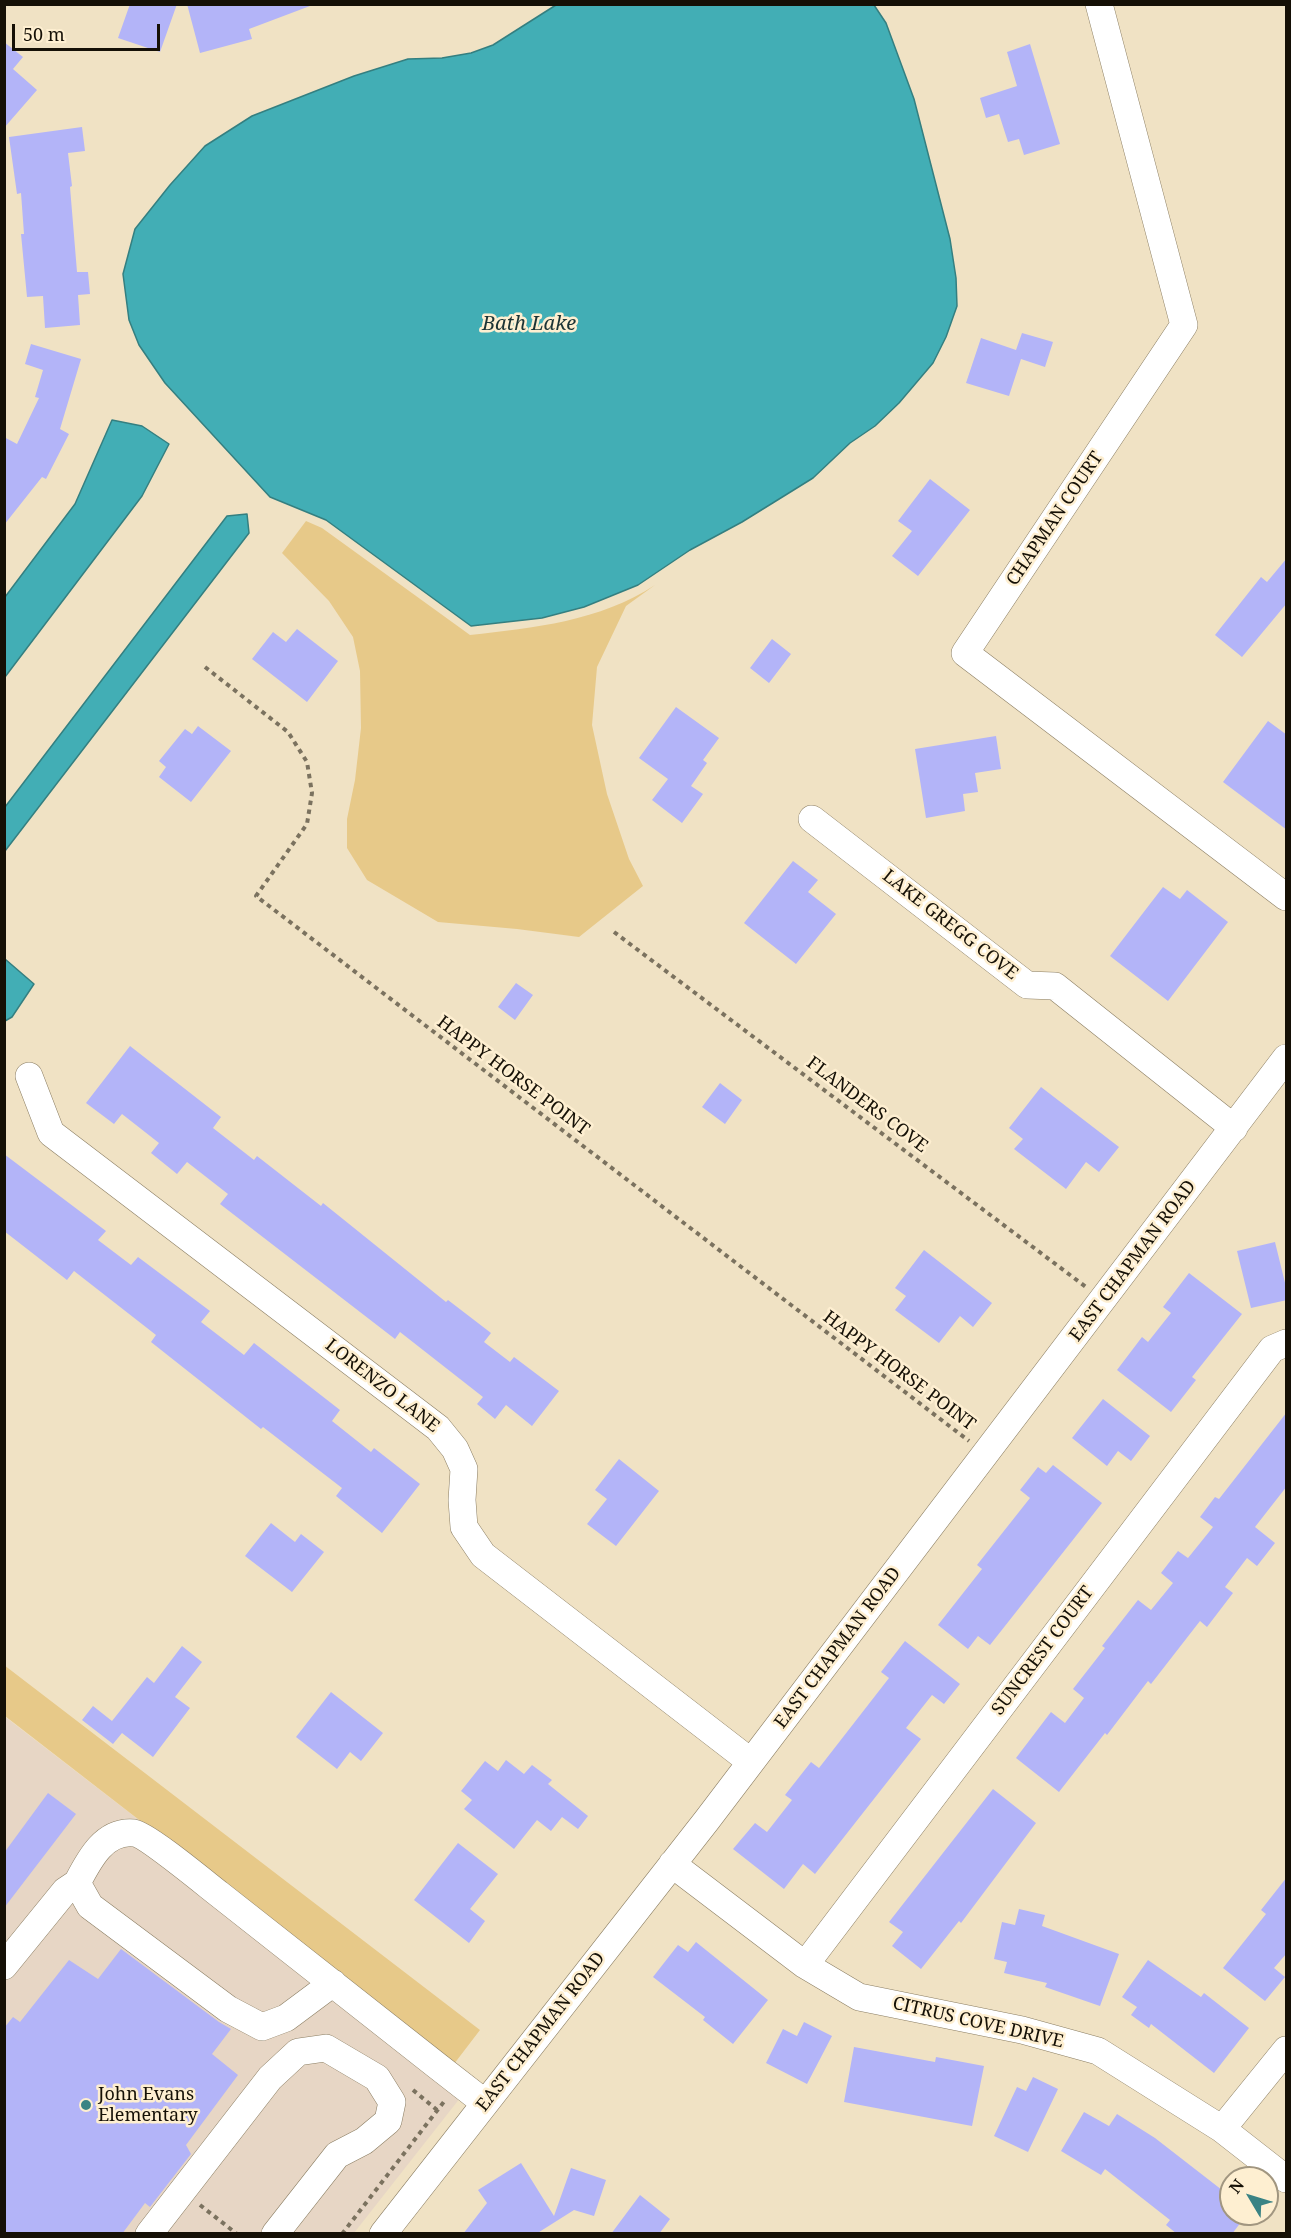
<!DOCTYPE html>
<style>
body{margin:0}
#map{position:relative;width:1291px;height:2238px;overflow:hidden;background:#f0e2c4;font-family:"Noto Serif",serif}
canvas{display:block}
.frame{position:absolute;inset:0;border:6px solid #151006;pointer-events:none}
.north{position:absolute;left:1219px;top:2166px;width:60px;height:60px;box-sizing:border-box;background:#feefd1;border:2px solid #a19680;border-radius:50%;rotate:308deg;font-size:16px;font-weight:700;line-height:24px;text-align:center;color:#151006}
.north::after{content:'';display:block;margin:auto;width:21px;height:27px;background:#3a8384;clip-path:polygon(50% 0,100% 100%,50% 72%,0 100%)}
.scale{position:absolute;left:12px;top:24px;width:148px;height:27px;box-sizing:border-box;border:3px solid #151006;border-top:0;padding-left:8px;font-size:18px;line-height:21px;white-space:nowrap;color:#151006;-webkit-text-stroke:4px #feefd1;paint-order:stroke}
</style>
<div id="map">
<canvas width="1291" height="2238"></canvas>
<div class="frame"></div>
<div class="north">N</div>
<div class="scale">50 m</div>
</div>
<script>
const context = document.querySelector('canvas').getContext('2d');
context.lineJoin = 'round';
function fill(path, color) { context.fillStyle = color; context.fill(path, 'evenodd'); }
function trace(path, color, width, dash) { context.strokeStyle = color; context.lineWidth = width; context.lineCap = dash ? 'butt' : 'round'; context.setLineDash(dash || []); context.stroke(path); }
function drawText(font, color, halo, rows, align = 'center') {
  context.font = font + ' "Noto Serif",serif'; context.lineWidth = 5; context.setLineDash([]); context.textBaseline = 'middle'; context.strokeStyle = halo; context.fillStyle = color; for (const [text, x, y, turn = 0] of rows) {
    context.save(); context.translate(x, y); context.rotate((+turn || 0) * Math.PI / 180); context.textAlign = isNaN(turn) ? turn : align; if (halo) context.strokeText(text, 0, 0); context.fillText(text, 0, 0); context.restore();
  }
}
const education = new Path2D(`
 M4,1716L475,2079L354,2233H5Z`);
const green = new Path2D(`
 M306,521L322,528L470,635C534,628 600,621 655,585L626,606L597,667L592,725L607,794L629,859L643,886L579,937L517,929L438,922L367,880L347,848V819L355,780L361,728L360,671L353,637L329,601L282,553Z
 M4,1665L480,2030L454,2064L5,1716Z`);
const water = new Path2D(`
 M874,5L886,23L914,99L950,239L956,278L957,306L946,337L933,363L899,403L875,426L850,443L813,478L742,522L690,550L638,585L584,607L542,618L471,626L326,520L270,497L165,383L139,345L129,320L123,274L135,229L170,185L205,146L252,116L354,76L408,59L442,58L471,53L493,45L556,5Z
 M112,420L142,426L169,444L142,496L5,677V597L75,504Z
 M247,514L249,533L5,851V807L227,516Z
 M5,959L34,984L12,1017L5,1021Z`);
const building = new Path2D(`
 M130,4H177L160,52L118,38Z
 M187,4H310V6L249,29L252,39L200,53Z
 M4,42L23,57L13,69L37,90L4,128Z
 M1030,44L1060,144L1024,155L1019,139L1008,142L999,114L986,118L980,98L1017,86L1007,52Z
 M82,127L85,151L68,153L72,186L70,187L77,272H88L90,294L78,295L80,325L45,328L43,296L27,297L21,234H24L21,193L17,194L9,137Z
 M1022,333L1053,342L1045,367L1021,359L1009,396L966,383L981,338L1016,350Z
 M31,344L81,359L60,429L69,434L46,479L42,477L4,525V437L17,444L39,398L35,397L43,370L25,364Z
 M930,479L970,510L918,576L892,556L912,531L898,521Z
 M1287,558V603L1242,657L1215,635L1261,577L1267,582Z
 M297,629L338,661L307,702L252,659L273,632L286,642Z
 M772,639L791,654L769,683L750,668Z
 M676,707L719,738L703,760L707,763L691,786L703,794L682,823L652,800L668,779L639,758Z
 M1268,721L1287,735V830L1223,782Z
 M198,726L231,751L191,802L159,777L166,767L159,761L185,729L192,734Z
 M996,736L1001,769L975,773L978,792L963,794L965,811L926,818L915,749Z
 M793,861L818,880L808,892L836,914L796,964L744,923Z
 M1163,887L1180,899L1187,890L1228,922L1168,1001L1110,956Z
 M516,983L533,995L515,1020L498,1007Z
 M130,1046L221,1117L213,1128L254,1160L257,1156L321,1206L323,1203L446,1302L448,1300L491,1333L484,1342L510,1362L514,1357L559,1391L532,1426L506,1405L495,1419L477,1404L483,1397L400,1332L395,1339L220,1204L228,1194L187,1162L177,1174L151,1153L159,1143L122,1114L114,1124L86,1103Z
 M720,1083L742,1100L725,1124L702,1107Z
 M1041,1087L1119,1147L1099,1172L1086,1162L1066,1189L1014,1149L1023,1139L1009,1128Z
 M4,1154L106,1231L98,1240L131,1265L138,1257L210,1311L201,1322L244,1355L254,1343L340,1410L332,1421L371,1452L374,1448L420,1484L382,1533L336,1496L342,1488L263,1427L261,1429L151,1342L156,1335L74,1271L67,1280L4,1231Z
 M1275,1242L1287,1291V1300L1251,1308L1237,1251Z
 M924,1250L992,1303L973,1327L960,1316L939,1343L895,1310L906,1296L895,1288Z
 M1189,1273L1242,1314L1192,1377L1196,1380L1171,1412L1117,1370L1142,1337L1148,1342L1171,1313L1163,1307Z
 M1103,1399L1150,1436L1131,1461L1118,1451L1107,1466L1072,1438Z
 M1287,1412V1486L1255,1527L1275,1543L1257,1566L1247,1558L1225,1587L1233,1593L1207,1627L1200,1621L1151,1684L1148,1681L1107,1735L1105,1733L1059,1792L1016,1758L1051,1712L1065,1723L1084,1698L1073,1689L1105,1648L1102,1646L1138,1600L1151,1610L1173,1583L1161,1573L1178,1551L1188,1558L1213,1527L1200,1517L1215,1497L1219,1499Z
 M619,1459L659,1491L616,1546L587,1524L607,1499L595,1490Z
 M1053,1465L1102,1503L990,1645L978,1636L968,1649L938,1625L982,1569L977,1565L1030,1498L1020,1490L1038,1467L1046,1473Z
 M271,1523L295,1542L301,1534L324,1552L292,1592L245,1556Z
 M905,1641L960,1684L944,1704L932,1695L906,1728L921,1739L815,1874L803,1864L784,1889L733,1849L755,1823L767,1832L792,1800L785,1795L811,1762L819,1768L889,1678L881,1672Z
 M182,1646L202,1662L175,1697L190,1708L153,1757L122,1733L113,1744L82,1720L93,1706L112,1721L147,1677L154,1683Z
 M331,1692L383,1733L361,1761L350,1752L337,1769L296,1737Z
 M506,1760L524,1774L532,1765L552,1780L548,1784L588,1816L578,1829L562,1817L551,1831L537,1820L514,1849L464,1809L472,1800L461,1791L485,1761L498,1771Z
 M993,1789L1036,1823L961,1923L959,1921L921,1969L892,1946L903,1932L889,1922Z
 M48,1793L76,1814L4,1908V1853Z
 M458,1843L498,1874L470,1909L485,1921L469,1943L414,1900Z
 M1287,1877V1953L1274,1968L1285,1977L1265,2001L1223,1968L1266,1914L1261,1910Z
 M1019,1909L1045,1915L1042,1926L1119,1954L1100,2006L1045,1987L1047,1983L1004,1973L1007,1962L994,1959L1002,1922L1015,1925Z
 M696,1942L768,2000L733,2044L703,2020L705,2017L653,1977L678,1945L688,1952Z
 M121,1949L219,2022L231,2029L212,2054L238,2075L186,2145L191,2154L150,2207L145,2203L122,2234H4V2028L13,2017L20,2022L69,1960L98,1979Z
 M1148,1960L1201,1997L1204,1993L1249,2028L1214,2073L1151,2024L1149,2028L1131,2015L1137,2007L1122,1997Z
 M804,2022L832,2036L807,2084L766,2063L783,2029L797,2036Z
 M854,2047L935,2062L936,2057L984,2066L972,2126L844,2102Z
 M1033,2077L1058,2089L1028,2152L994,2136L1017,2087L1026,2091Z
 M1084,2112L1109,2126L1117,2114L1155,2138L1231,2197V2214H1247L1232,2234H1177L1166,2225L1170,2220L1105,2169L1101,2175L1061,2151Z
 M521,2163L554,2216L571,2168L606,2180L594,2216L574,2210L536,2234H463L487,2203L478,2190Z
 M640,2195L670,2219L659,2234H611Z`);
const path = new Path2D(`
 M205,667L288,732L307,762L312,793L307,824L256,896L969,1441
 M614,932L1086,1287
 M413,2090L437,2110
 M200,2205L237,2234
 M342,2234L446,2099`);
const minor = new Path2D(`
 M1099,4L1184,325L965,653L1286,897
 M812,819L1027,985L1055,986L1234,1128
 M29,1076L51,1133L438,1428L455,1449L464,1469L462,1500L464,1527L483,1555L751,1762
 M672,1864L805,1965L859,1997L1022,2030L1098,2051L1222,2129L1286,2179
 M805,1965L1272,1349L1286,1343
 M4,1966L65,1891L77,1883
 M333,1983L286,2018L262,2027L228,2009L90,1906L77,1883C89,1860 104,1830 134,1833C147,1835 206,1884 219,1894C308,1964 396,2034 485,2103
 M1222,2129L1286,2050
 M149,2234L270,2078L298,2052L326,2048L377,2078L392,2102L388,2121L364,2141L337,2155L275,2234
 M383,2234L707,1820L1286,1058`);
const markers = [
 [86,2105,6,"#3a8384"]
];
const streetNames = [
 ["CHAPMAN COURT",1055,519,-56],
 ["LAKE GREGG COVE",950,925,38],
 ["HAPPY HORSE POINT",513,1076,37],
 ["FLANDERS COVE",867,1105,37],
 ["EAST CHAPMAN ROAD",1133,1261,-53],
 ["HAPPY HORSE POINT",899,1371,37],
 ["LORENZO LANE",382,1386,38],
 ["EAST CHAPMAN ROAD",838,1648,-53],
 ["SUNCREST COURT",1043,1651,-53],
 ["CITRUS COVE DRIVE",978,2023,13],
 ["EAST CHAPMAN ROAD",541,2032,-52]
];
const poiNames = [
 ["John Evans",98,2095],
 ["Elementary",98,2116]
];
const waterNames = [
 ["Bath Lake",529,324]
];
fill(education, '#e7d6c5');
fill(green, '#e7c989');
fill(water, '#42aeb5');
trace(water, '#347f80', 1.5);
fill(building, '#b3b4f8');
trace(minor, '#8b7e63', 28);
trace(path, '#7b725f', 4, [4.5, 4.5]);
trace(minor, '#fff', 27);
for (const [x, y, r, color] of markers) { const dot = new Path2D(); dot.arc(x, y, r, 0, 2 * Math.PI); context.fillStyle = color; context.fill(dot); trace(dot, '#feefd1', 2); }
drawText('18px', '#151006', '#feefd1', streetNames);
drawText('18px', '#151006', '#feefd1', poiNames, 'left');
drawText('italic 20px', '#1b3335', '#feefd1', waterNames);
</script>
